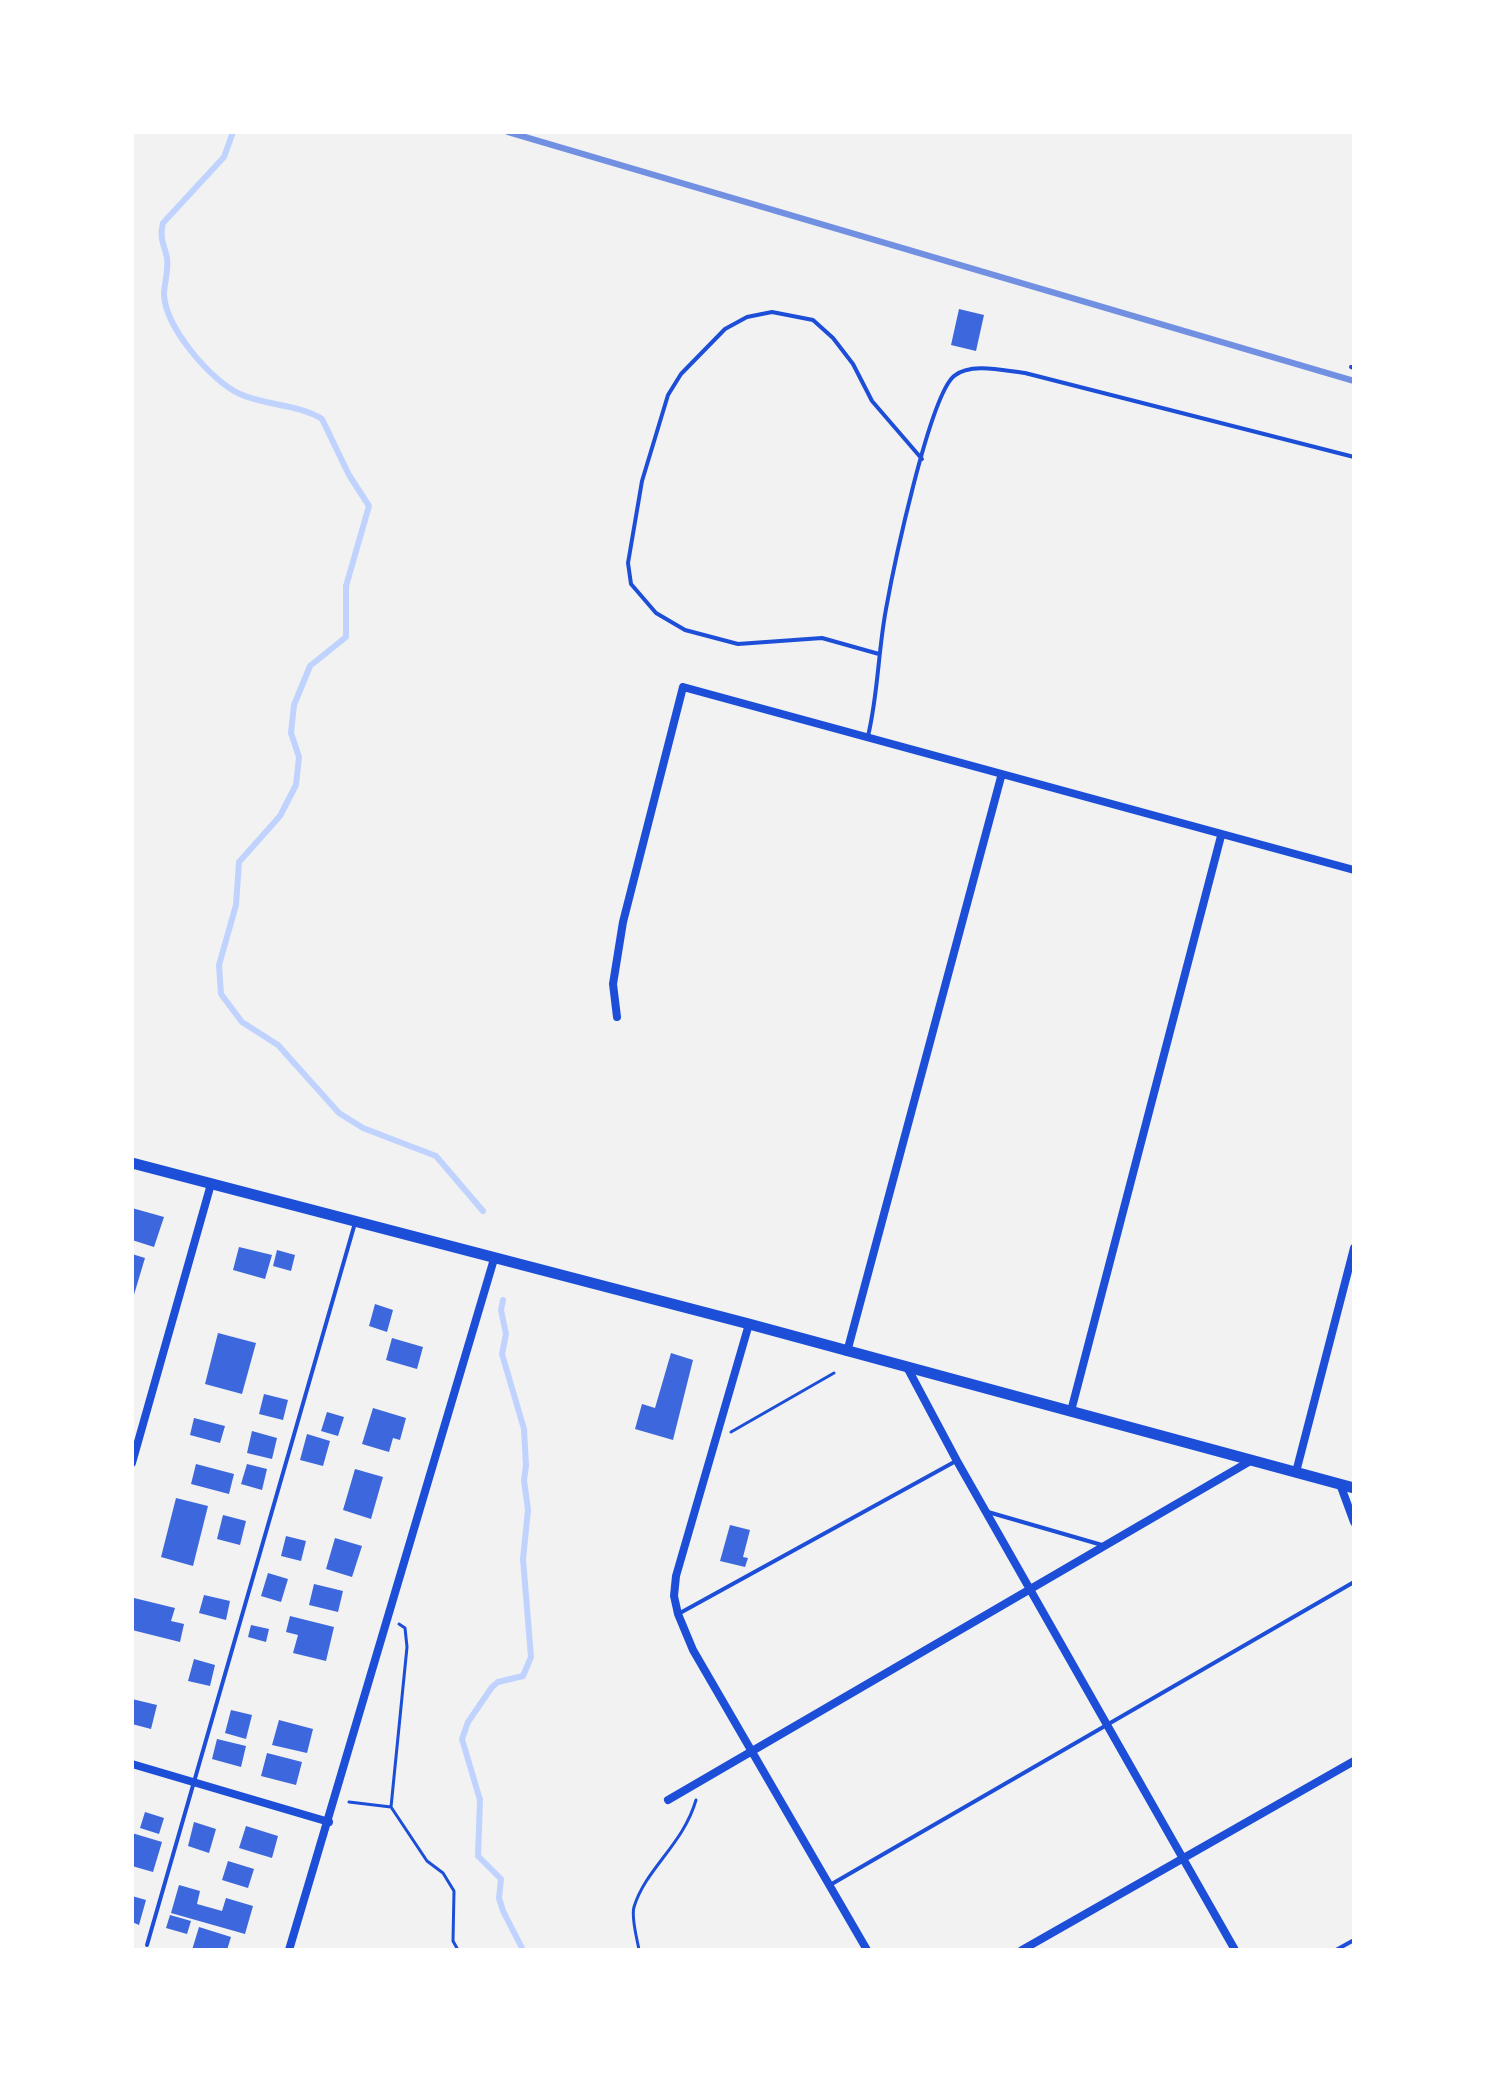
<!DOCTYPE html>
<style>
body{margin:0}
#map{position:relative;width:1486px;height:2082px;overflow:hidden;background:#f2f2f2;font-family:Karla,sans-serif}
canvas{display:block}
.frame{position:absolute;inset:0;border:134px solid #fff;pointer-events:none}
</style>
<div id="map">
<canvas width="1486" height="2082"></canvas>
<div class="frame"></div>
</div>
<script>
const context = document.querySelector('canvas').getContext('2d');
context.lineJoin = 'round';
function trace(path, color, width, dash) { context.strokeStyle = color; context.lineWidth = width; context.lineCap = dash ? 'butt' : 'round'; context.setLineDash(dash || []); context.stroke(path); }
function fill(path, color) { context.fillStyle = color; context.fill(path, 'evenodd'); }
const stream = new Path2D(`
 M233,132L224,157L163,223C159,238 164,244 167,258C169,270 164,283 164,295C166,328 211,381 240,394C266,406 299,404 322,419L349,475L369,506L346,586V637L310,666L294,705L291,733L299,757L296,785L280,816L239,862L236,905L219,965L221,994L242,1022L278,1045L339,1113L363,1128L436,1156L483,1211
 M503,1300L501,1310L506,1334L502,1354L524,1429L526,1466L524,1480L528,1510L523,1559L531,1657L523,1676L498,1682L492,1687L468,1722L462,1739L480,1800L478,1856L501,1879L499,1898L503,1911L523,1950`);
const building = new Path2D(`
 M959,309L984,315L976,351L951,345Z
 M132,1208L164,1217L154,1247L132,1240Z
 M239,1247L272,1255L265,1279L233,1270Z
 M277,1250L295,1255L291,1271L273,1266Z
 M132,1254L145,1258L133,1298H132Z
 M375,1304L393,1310L387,1332L369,1326Z
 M218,1333L256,1343L242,1394L205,1384Z
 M392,1338L423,1347L417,1369L386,1360Z
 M671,1353L693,1360L673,1440L635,1429L642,1404L655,1408Z
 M264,1394L288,1400L283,1420L259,1414Z
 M373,1408L406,1418L400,1440L393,1438L389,1452L362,1444Z
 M327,1412L344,1417L338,1436L321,1431Z
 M194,1418L225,1426L220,1443L190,1435Z
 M252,1431L277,1438L272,1459L247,1453Z
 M307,1434L330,1441L323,1466L300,1460Z
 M196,1464L234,1474L229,1494L191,1484Z
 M247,1464L267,1469L262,1490L241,1484Z
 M355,1469L383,1477L371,1519L343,1510Z
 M176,1498L208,1506L193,1566L161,1557Z
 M223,1515L246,1521L240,1545L217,1539Z
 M730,1525L750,1530L743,1557L748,1558L745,1567L720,1561Z
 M286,1536L306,1541L301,1561L281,1556Z
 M335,1538L362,1546L352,1577L326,1569Z
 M268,1573L288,1579L281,1602L261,1596Z
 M314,1584L343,1591L338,1612L309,1605Z
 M204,1595L230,1601L226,1620L199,1613Z
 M134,1598L175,1608L171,1621L184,1624L180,1642L132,1630Z
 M290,1616L334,1627L326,1661L293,1653L298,1635L286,1632Z
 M251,1625L269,1629L266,1642L248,1637Z
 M194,1659L215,1665L210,1686L188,1681Z
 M132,1699L157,1705L151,1729L132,1724Z
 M231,1710L252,1715L246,1739L225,1733Z
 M279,1720L313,1729L307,1753L272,1745Z
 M217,1739L246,1746L241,1767L212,1759Z
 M267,1753L302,1762L296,1785L261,1776Z
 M145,1812L164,1818L159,1834L140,1828Z
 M194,1822L216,1829L209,1853L188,1846Z
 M246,1826L278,1836L272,1858L239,1848Z
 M132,1833L162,1842L153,1872L132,1866Z
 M228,1861L254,1869L248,1888L222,1880Z
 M179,1885L200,1891L197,1904L222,1911L226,1898L253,1906L245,1934L171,1913Z
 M132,1896L146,1900L139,1925L132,1922Z
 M170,1915L191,1921L187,1934L166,1928Z
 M199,1927L231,1937L227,1950H192Z`);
const path = new Path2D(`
 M731,1432L834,1373
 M349,1802L391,1807L427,1861L443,1873L454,1891L453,1941L458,1950
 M391,1807L407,1647L405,1628L399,1624
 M639,1950C637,1938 631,1918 634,1907C646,1868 683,1845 696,1800`);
const service = new Path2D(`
 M1351,367L1354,368
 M879,654L822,638L738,644L685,630L656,613L631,584L628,563L642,481L668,395L681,374L725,329L747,317L772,312L813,320L833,338L853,364L872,401L922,459
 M868,736C878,695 878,652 886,609C893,570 929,397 954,376C971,362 1005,371 1025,373L1354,457
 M988,1512L1102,1545
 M680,1613L956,1461
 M830,1885L1354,1582
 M147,1945L355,1223
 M1336,1950L1354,1940`);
const minor = new Path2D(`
 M617,1017L613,984L623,922L683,687L1354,870
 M749,1324L676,1576L674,1596L678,1614L693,1650L867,1950
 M847,1352L1001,777
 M908,1369L957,1461L1235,1950
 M1071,1411L1221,836
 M132,1463L211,1184
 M1296,1472L1354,1248
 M1340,1484L1354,1522
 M132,1764L329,1822
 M668,1800L1252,1460
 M289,1950L494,1259
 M1022,1950L1354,1761`);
const tertiary = new Path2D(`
 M132,1163L749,1324L1354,1488`);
const rail = new Path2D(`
 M508,132L1354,381`);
trace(stream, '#bfd3fe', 6);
fill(building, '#3d67dc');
trace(path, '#1d4ed8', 3);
trace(service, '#1d4ed8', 4);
trace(minor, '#1d4ed8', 8);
trace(tertiary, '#1d4ed8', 11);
trace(rail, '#7290e2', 6);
</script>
